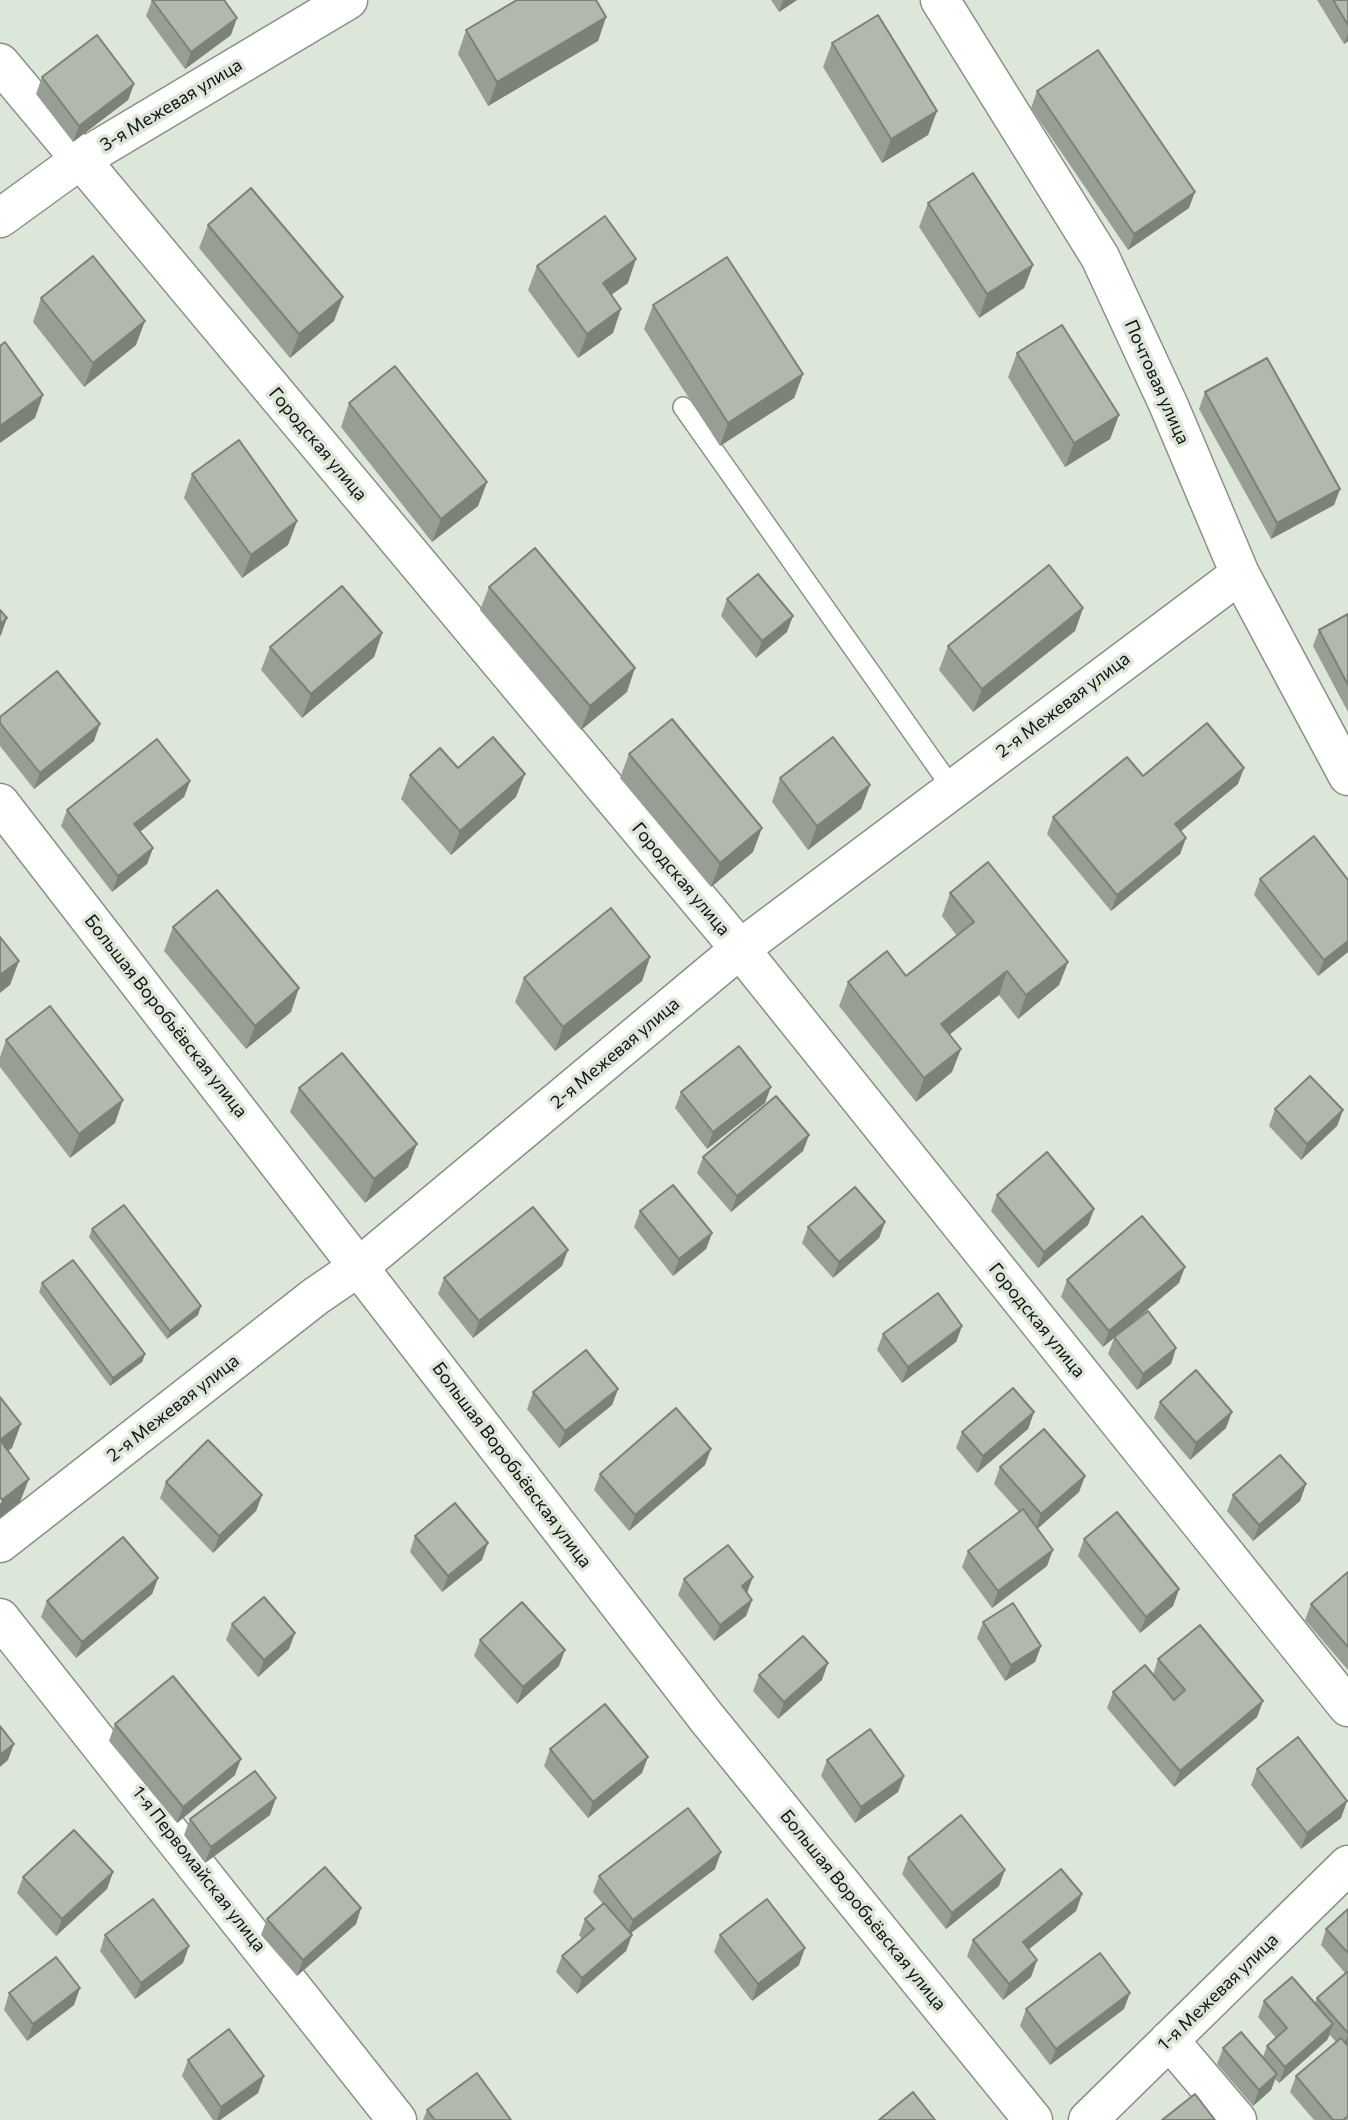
<!DOCTYPE html>
<meta charset="utf-8">
<style>
body{margin:0}
canvas{display:block;background:#dce6d9}
</style>
<canvas width="1348" height="2120"></canvas>
<script>
const context = document.querySelector('canvas').getContext('2d');
context.lineJoin = 'round';
function trace(path, color, width, dash) { context.strokeStyle = color; context.lineWidth = width; context.lineCap = dash ? 'butt' : 'round'; context.setLineDash(dash || []); context.stroke(path); }
function fill(path, color) { context.fillStyle = color; context.fill(path, 'evenodd'); }
function drawText(font, color, halo, rows, align = 'center') {
  context.font = font + ' Commissioner,sans-serif'; context.lineWidth = 7; context.setLineDash([]); context.textBaseline = 'middle'; context.strokeStyle = halo; context.fillStyle = color; for (const [text, x, y, turn = 0] of rows) {
    context.save(); context.translate(x, y); context.rotate((+turn || 0) * Math.PI / 180); context.textAlign = isNaN(turn) ? turn : align; if (halo) context.strokeText(text, 0, 0); context.fillText(text, 0, 0); context.restore();
  }
}
const service = new Path2D(`
 M683,407L952,788`);
const minor = new Path2D(`
 M940,0L1100,257L1169,406L1240,574L1348,776
 M0,63L740,949L1348,1707
 M0,218L80,160L348,0
 M0,1543L316,1296L360,1266L740,949L1240,574
 M0,1618L397,2120
 M1169,2040L1237,2120
 M1088,2120L1348,1865`);
const primary = new Path2D(`
 M0,803L706,1717L1033,2120`);
const wall = new Path2D(`
 M152,0L231,35L185,69L146,16Z
 M771,0H797L779,12Z
 M1317,0H1348V41L1344,44Z
 M606,17L598,41L488,106L458,54L466,30Z
 M832,43L937,111L928,135L882,163L823,67Z
 M42,77L134,84L128,100L73,142L36,94Z
 M1037,91L1189,208L1128,250L1031,108Z
 M928,203L1033,265L1024,288L979,318L919,227Z
 M208,225L334,321L290,358L199,248Z
 M537,266L628,283L611,295L613,333L578,358L528,290Z
 M41,298L136,345L84,387L33,322Z
 M653,305L803,374L794,398L720,446L644,329Z
 M1017,353L1119,415L1110,439L1065,467L1008,377Z
 M1205,392L1340,489L1334,505L1271,539L1199,409Z
 M349,403L487,482L478,506L432,542L341,427Z
 M192,474L297,521L288,545L242,578L184,498Z
 M489,587L627,692L581,730L480,610Z
 M727,599L787,632L756,658L721,616Z
 M1083,608L1075,631L973,712L939,670L948,646Z
 M1348,614V712L1313,646L1319,630Z
 M382,633L374,657L302,718L261,670L270,647Z
 M0,717L94,741L34,789L0,746Z
 M629,754L753,852L711,887L620,778Z
 M458,768L516,797L451,855L401,799L410,775Z
 M1143,776L1238,784L1181,831L1186,838L1180,854L1111,911L1047,834L1053,817Z
 M780,778L870,785L861,809L808,850L772,802Z
 M190,781L184,797L140,832L153,848L147,864L112,892L61,826L67,810Z
 M1260,879L1348,880V952L1318,976L1254,895Z
 M950,893L1068,962L1059,985L1018,1019L999,995L949,1034L952,1072L916,1102L839,1006L848,982L906,976L957,936L942,916Z
 M173,927L291,1012L246,1049L164,951Z
 M650,957L642,981L555,1051L515,1002L524,978Z
 M6,1040L115,1123L70,1158L0,1067V1057Z
 M299,1088L408,1167L365,1203L290,1112Z
 M681,1092L765,1103L707,1149L675,1108Z
 M1275,1109L1343,1110L1337,1126L1301,1160L1269,1126Z
 M809,1135L803,1151L731,1212L697,1173L703,1157Z
 M997,1195L1094,1209L1088,1225L1038,1268L991,1211Z
 M640,1211L712,1233L706,1249L673,1276L634,1227Z
 M885,1222L879,1238L833,1278L802,1243L808,1227Z
 M92,1229L198,1315L167,1339L89,1237Z
 M562,1266L473,1338L438,1294L444,1278Z
 M1067,1280L1179,1283L1119,1333L1176,1348L1171,1364L1137,1390L1108,1354L1114,1338L1103,1347L1061,1297Z
 M42,1283L145,1354L142,1362L110,1386L39,1292Z
 M962,1326L956,1342L902,1383L877,1350L883,1334Z
 M618,1389L612,1405L559,1448L527,1409L533,1392Z
 M1160,1402L1226,1428L1190,1460L1154,1418Z
 M1034,1412L1028,1429L977,1473L956,1448L962,1432Z
 M705,1465L629,1531L594,1490L600,1474Z
 M1000,1467L1085,1476L1079,1492L1037,1529L1047,1566L992,1608L962,1567L968,1551L1019,1512L994,1484Z
 M166,1482L262,1495L256,1511L213,1553L160,1498Z
 M1306,1484L1300,1501L1253,1541L1227,1511L1233,1495Z
 M415,1536L482,1560L442,1592L410,1552Z
 M1084,1539L1179,1589L1173,1606L1140,1633L1078,1556Z
 M1348,1572V1670L1305,1620L1311,1604Z
 M158,1578L152,1594L76,1658L41,1617L47,1601Z
 M684,1579L747,1593L752,1600L746,1616L714,1641L678,1595Z
 M983,1622L1041,1646L1035,1662L1005,1681L977,1638Z
 M232,1624L289,1649L258,1677L226,1640Z
 M480,1640L559,1666L517,1704L474,1656Z
 M1158,1659L1263,1701L1257,1717L1174,1787L1107,1708L1113,1692L1153,1675Z
 M759,1675L822,1680L778,1719L753,1691Z
 M115,1724L235,1775L177,1823L109,1741Z
 M550,1749L642,1773L588,1818L544,1766Z
 M827,1760L904,1776L898,1792L855,1823L821,1776Z
 M1257,1769L1347,1801L1341,1818L1301,1849L1251,1785Z
 M270,1815L205,1863L184,1835L190,1819Z
 M908,1858L999,1886L946,1929L902,1874Z
 M715,1869L631,1933L632,1935L626,1951L577,1994L556,1972L562,1956L582,1939L579,1935L585,1919L603,1904L593,1892L599,1876Z
 M113,1872L107,1889L56,1936L17,1893L23,1877Z
 M1082,1894L1076,1911L1028,1949L1037,1960L1031,1977L1003,2000L967,1956L973,1940Z
 M361,1908L356,1924L297,1976L261,1935L267,1919Z
 M1348,1909V2120H1314L1290,2092L1296,2076L1336,2042L1330,2035L1327,2040L1279,2083L1275,2079L1271,2090L1253,2106L1217,2064L1223,2048L1263,2057L1267,2046L1276,2038L1258,2017L1264,2001L1315,2003L1317,1998L1345,1973L1321,1945L1326,1929Z
 M105,1935L183,1963L135,1999L100,1951Z
 M720,1935L799,1965L752,2001L714,1952Z
 M9,1993L74,2005L27,2041L4,2010Z
 M1026,2009H1124L1050,2065L1020,2026Z
 M188,2060L264,2076L258,2093L220,2120H213L182,2076Z
 M427,2110L511,2120H423Z`);
const shadedWall = new Path2D(`
 M783,0H797L779,12Z
 M606,17L598,41L488,106L497,82Z
 M237,18L231,35L185,69L191,52Z
 M1348,33V41L1344,44Z
 M134,84L128,100L73,142L79,126Z
 M937,111L928,135L882,163L891,139Z
 M1195,192L1189,208L1128,250L1134,234Z
 M636,259L628,283L594,307L603,283Z
 M1033,265L1024,288L979,318L987,294Z
 M343,297L334,321L290,358L299,334Z
 M621,309L613,333L578,358L587,334Z
 M145,321L136,345L84,387L93,363Z
 M803,374L794,398L720,446L728,423Z
 M43,395L35,418L0,443V426Z
 M1119,415L1110,439L1065,467L1074,443Z
 M487,482L478,506L432,542L441,519Z
 M1340,489L1334,505L1271,539L1277,523Z
 M297,521L288,545L242,578L251,555Z
 M1083,608L1075,631L973,712L982,689Z
 M793,616L787,632L756,658L762,641Z
 M7,618L1,635L0,636V624Z
 M382,633L374,657L302,718L311,694Z
 M635,668L627,692L581,730L590,706Z
 M100,724L94,741L34,789L40,773Z
 M1244,768L1238,784L1169,841L1175,824Z
 M525,774L516,797L451,855L460,831Z
 M190,781L184,797L128,841L134,824Z
 M870,785L861,809L808,850L817,826Z
 M762,828L753,852L711,887L720,863Z
 M1186,838L1180,854L1111,911L1117,895Z
 M153,848L147,864L112,892L118,876Z
 M1348,941V952L1318,976L1324,960Z
 M650,957L642,981L555,1051L563,1027Z
 M19,961L10,985L0,993V975Z
 M1068,962L1059,985L1018,1019L1026,995Z
 M1007,971L999,995L933,1048L941,1024Z
 M299,988L291,1012L246,1049L255,1026Z
 M961,1049L952,1072L916,1102L924,1078Z
 M771,1087L765,1103L707,1149L713,1132Z
 M123,1100L115,1123L70,1158L79,1134Z
 M1343,1110L1337,1126L1301,1160L1307,1144Z
 M809,1135L803,1151L731,1212L737,1196Z
 M417,1144L408,1167L365,1203L374,1179Z
 M1094,1209L1088,1225L1038,1268L1044,1252Z
 M885,1222L879,1238L833,1278L839,1262Z
 M712,1233L706,1249L673,1276L679,1259Z
 M568,1250L562,1266L473,1338L479,1321Z
 M1185,1267L1179,1283L1103,1347L1109,1331Z
 M201,1306L198,1315L167,1339L170,1331Z
 M962,1326L956,1342L902,1383L908,1367Z
 M1176,1348L1171,1364L1137,1390L1143,1374Z
 M145,1354L142,1362L110,1386L113,1378Z
 M618,1389L612,1405L559,1448L565,1431Z
 M1034,1412L1028,1429L977,1473L983,1456Z
 M1232,1412L1226,1428L1190,1460L1196,1443Z
 M21,1424L12,1448L0,1457V1440Z
 M711,1449L705,1465L629,1531L635,1515Z
 M1085,1476L1079,1492L1035,1531L1041,1514Z
 M29,1479L20,1502L0,1518V1504L2,1500Z
 M1306,1484L1300,1501L1253,1541L1259,1525Z
 M262,1495L256,1511L213,1553L219,1536Z
 M488,1543L482,1560L442,1592L448,1576Z
 M1053,1550L1047,1566L992,1608L998,1591Z
 M753,1577L747,1593L742,1586Z
 M158,1578L152,1594L76,1658L82,1642Z
 M1179,1589L1173,1606L1140,1633L1146,1617Z
 M752,1600L746,1616L714,1641L720,1625Z
 M295,1633L289,1649L258,1677L264,1660Z
 M1041,1646L1035,1662L1005,1681L1011,1665Z
 M565,1650L559,1666L517,1704L523,1687Z
 M828,1663L822,1680L778,1719L784,1702Z
 M1263,1701L1257,1717L1174,1787L1180,1771Z
 M14,1744L8,1760L0,1767V1755Z
 M648,1757L642,1773L588,1818L593,1802Z
 M241,1759L235,1775L177,1823L183,1807Z
 M904,1776L898,1792L855,1823L861,1807Z
 M276,1798L270,1815L205,1863L211,1847Z
 M1347,1801L1341,1818L1301,1849L1307,1833Z
 M721,1852L715,1869L627,1936L633,1920Z
 M1005,1870L999,1886L946,1929L952,1913Z
 M113,1872L107,1889L56,1936L62,1919Z
 M1082,1894L1076,1911L1017,1959L1023,1942Z
 M361,1908L356,1924L297,1976L303,1960Z
 M632,1935L626,1951L577,1994L582,1978Z
 M189,1946L183,1963L135,1999L141,1983Z
 M805,1948L799,1965L752,2001L758,1984Z
 M1037,1960L1031,1977L1003,2000L1009,1984Z
 M80,1988L74,2005L27,2041L33,2024Z
 M1130,1993L1124,2009L1050,2065L1056,2049Z
 M1333,2024L1327,2040L1279,2083L1285,2067Z
 M1348,2034V2044L1342,2049Z
 M1277,2074L1271,2090L1253,2106L1259,2090Z
 M264,2076L258,2093L220,2120H217L221,2107Z`);
const building = new Path2D(`
 M152,0H224L237,18L191,52Z
 M517,0H596L606,17L497,82L466,30Z
 M1333,0H1348V25Z
 M878,15L937,111L891,139L832,43Z
 M97,35L134,84L79,126L42,77Z
 M1098,50L1195,192L1134,234L1037,91Z
 M973,173L1033,265L987,294L928,203Z
 M251,188L343,297L299,334L208,225Z
 M605,216L636,259L603,283L621,309L587,334L537,266Z
 M93,256L145,321L93,363L41,298Z
 M727,257L803,374L728,423L653,305Z
 M1062,325L1119,415L1074,443L1017,353Z
 M5,342L43,395L0,426V346Z
 M1267,358L1340,489L1277,523L1205,392Z
 M395,366L487,482L441,519L349,403Z
 M239,440L297,521L251,555L192,474Z
 M535,548L635,668L590,706L489,587Z
 M1049,565L1083,608L982,689L948,646Z
 M758,574L793,616L762,641L727,599Z
 M342,586L382,633L311,694L270,647Z
 M0,610L7,618L0,624Z
 M1348,614V685L1319,630Z
 M57,671L100,724L40,773L0,723V717Z
 M672,719L762,828L720,863L629,754Z
 M1207,723L1244,768L1175,824L1186,838L1117,895L1053,817L1127,757L1143,776Z
 M493,737L525,774L460,831L410,775L440,748L458,768Z
 M833,737L870,785L817,826L780,778Z
 M157,739L190,781L134,824L153,848L118,876L67,810Z
 M1314,836L1348,880V941L1324,960L1260,879Z
 M988,862L1068,962L1026,995L1007,971L941,1024L961,1049L924,1078L848,982L887,951L906,976L974,922L950,893Z
 M217,890L299,988L255,1026L173,927Z
 M611,908L650,957L563,1027L524,978Z
 M0,937L19,961L0,975Z
 M50,1006L123,1100L79,1134L6,1040Z
 M739,1046L771,1087L713,1132L681,1092Z
 M342,1053L417,1144L374,1179L299,1088Z
 M1310,1076L1343,1110L1307,1144L1275,1109Z
 M776,1096L809,1135L737,1196L703,1157Z
 M1047,1152L1094,1209L1044,1252L997,1195Z
 M673,1185L712,1233L679,1259L640,1211Z
 M855,1187L885,1222L839,1262L808,1227Z
 M124,1205L201,1306L170,1331L92,1229Z
 M533,1207L568,1250L479,1321L444,1278Z
 M1142,1216L1185,1267L1109,1331L1067,1280Z
 M73,1260L145,1354L113,1378L42,1283Z
 M938,1293L962,1326L908,1367L883,1334Z
 M1148,1311L1176,1348L1143,1374L1114,1337Z
 M586,1350L618,1389L565,1431L533,1392Z
 M1196,1370L1232,1412L1196,1443L1160,1402Z
 M1013,1388L1034,1412L983,1456L962,1432Z
 M0,1397L21,1424L0,1440Z
 M676,1408L711,1449L635,1515L600,1474Z
 M1044,1429L1085,1476L1041,1514L1000,1467Z
 M0,1440L29,1479L2,1500L0,1497Z
 M208,1440L262,1495L219,1536L166,1482Z
 M1280,1455L1306,1484L1259,1525L1233,1495Z
 M455,1503L488,1543L448,1576L415,1536Z
 M1023,1509L1053,1550L998,1591L968,1551Z
 M1117,1512L1179,1589L1146,1617L1084,1539Z
 M123,1537L158,1578L82,1642L47,1601Z
 M728,1545L753,1577L742,1586L752,1600L720,1625L684,1579Z
 M1348,1572V1647L1311,1604Z
 M264,1597L295,1633L264,1660L232,1624Z
 M522,1602L565,1650L523,1687L480,1640Z
 M1013,1603L1041,1646L1011,1665L983,1622Z
 M1200,1625L1263,1701L1180,1771L1113,1692L1145,1665L1174,1700L1185,1690L1158,1659Z
 M803,1636L828,1663L784,1702L759,1675Z
 M173,1676L241,1759L183,1807L115,1724Z
 M605,1704L648,1757L593,1802L550,1749Z
 M0,1726L14,1744L0,1755Z
 M870,1729L904,1776L861,1807L827,1760Z
 M1298,1737L1347,1801L1307,1833L1257,1769Z
 M255,1771L276,1798L211,1847L190,1819Z
 M688,1808L721,1852L633,1920L599,1876Z
 M961,1815L1005,1870L952,1913L908,1858Z
 M74,1830L113,1872L62,1919L23,1877Z
 M325,1867L361,1908L303,1960L267,1919Z
 M1061,1869L1082,1894L1023,1942L1037,1960L1009,1984L973,1940Z
 M153,1899L189,1946L141,1983L105,1935Z
 M767,1899L805,1948L758,1984L720,1935Z
 M604,1903L632,1935L582,1978L562,1956L594,1929L585,1919Z
 M1348,1909V1953L1326,1929Z
 M1100,1953L1130,1993L1056,2049L1026,2009Z
 M56,1957L80,1988L33,2024L9,1993Z
 M1347,1972L1348,1973V2033L1317,1998Z
 M1292,1977L1333,2024L1285,2067L1267,2046L1287,2028L1264,2001Z
 M229,2029L264,2076L221,2107L188,2060Z
 M1241,2032L1277,2074L1259,2090L1223,2048Z
 M1341,2038L1348,2046V2116L1343,2120H1333L1296,2076Z
 M477,2073L511,2120H435L427,2110Z
 M913,2092L935,2120H879Z
 M1195,2094L1215,2120H1162Z`);
const streetNames = [
 ["3-я Межевая улица",171,105,-31],
 ["Почтовая улица",1157,382,66],
 ["Городская улица",318,444,50],
 ["2-я Межевая улица",1063,705,-37],
 ["Городская улица",681,879,50],
 ["Большая Воробьёвская улица",166,1016,52],
 ["2-я Межевая улица",615,1053,-40],
 ["Городская улица",1037,1320,51],
 ["2-я Межевая улица",173,1408,-38],
 ["Большая Воробьёвская улица",512,1465,53],
 ["1-я Первомайская улица",199,1869,52],
 ["Большая Воробьёвская улица",863,1910,51],
 ["1-я Межевая улица",1218,1992,-44]
];
trace(service, '#889185', 22);
trace(minor, '#889185', 41);
trace(primary, '#889185', 41);
trace(service, '#fff', 19);
trace(minor, '#fff', 38);
trace(primary, '#fff', 38);
fill(wall, '#979f94');
fill(shadedWall, '#7b8278');
fill(building, '#b0b9ac');
trace(building, '#7b8278', 2);
drawText('18px', '#10130f', '#dce6d9', streetNames);
</script>
